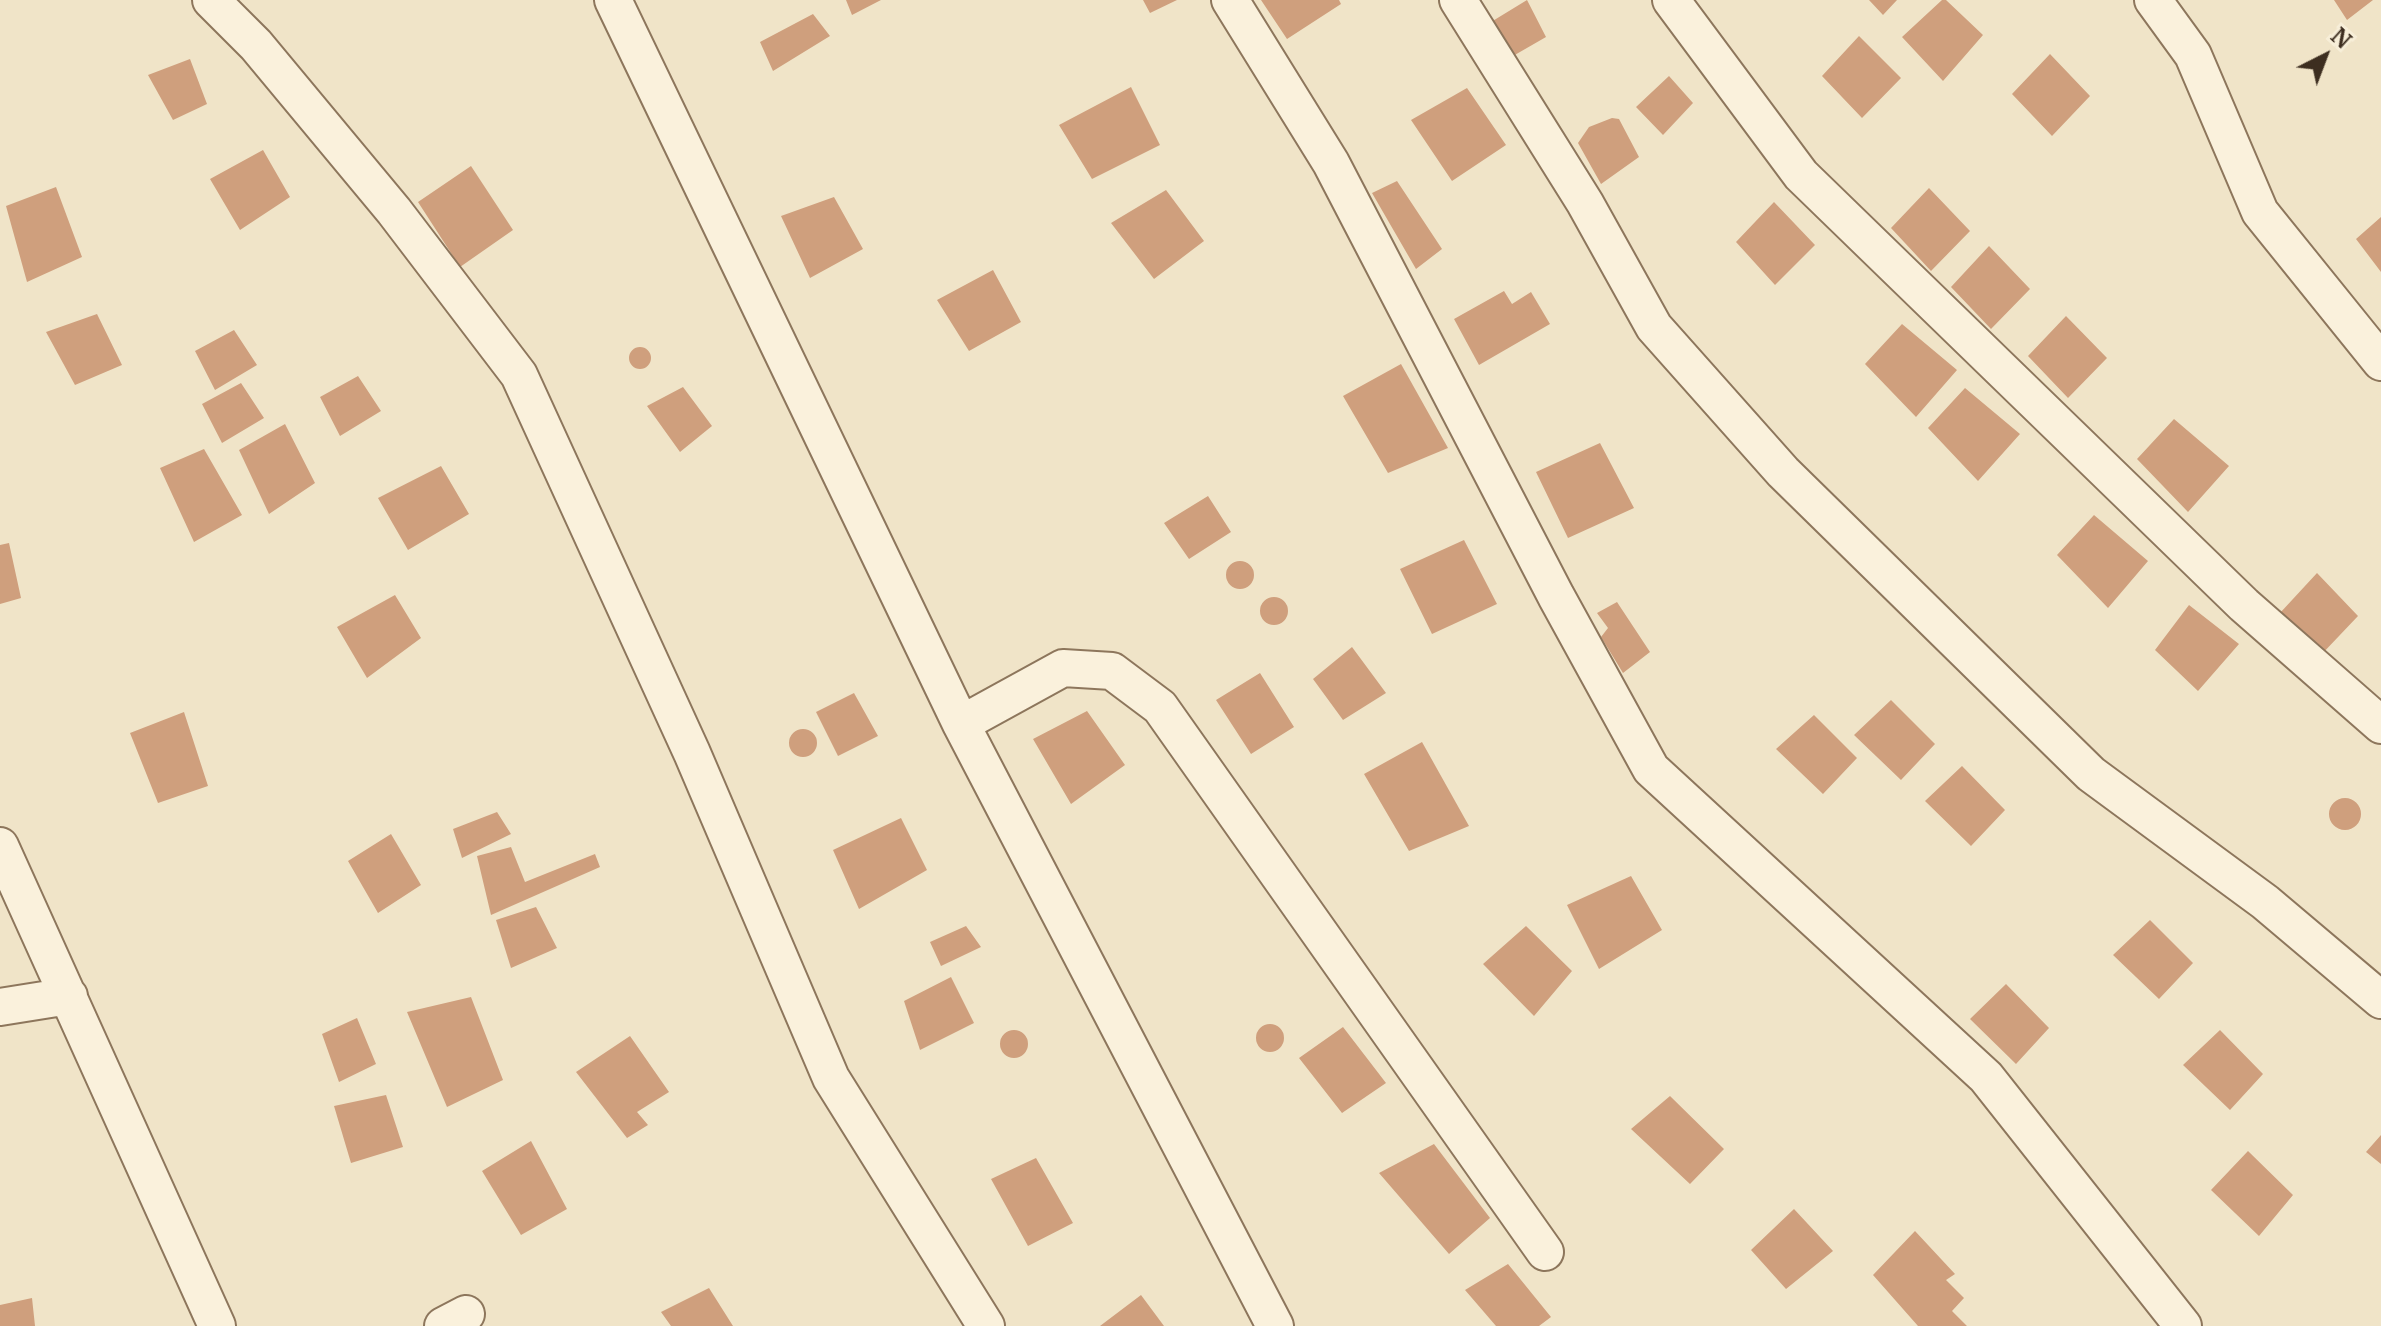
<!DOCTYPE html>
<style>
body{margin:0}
#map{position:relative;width:2381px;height:1326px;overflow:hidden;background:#f0e4c8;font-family:Merriweather,serif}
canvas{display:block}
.north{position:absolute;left:2285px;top:16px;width:80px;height:80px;-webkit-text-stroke:6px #f7eed8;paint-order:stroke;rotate:42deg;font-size:22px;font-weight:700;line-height:32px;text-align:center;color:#3d2e20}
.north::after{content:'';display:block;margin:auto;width:28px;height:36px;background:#3d2e20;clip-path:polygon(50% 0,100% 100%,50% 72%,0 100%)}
</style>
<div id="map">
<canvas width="2381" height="1326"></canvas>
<div class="north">N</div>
</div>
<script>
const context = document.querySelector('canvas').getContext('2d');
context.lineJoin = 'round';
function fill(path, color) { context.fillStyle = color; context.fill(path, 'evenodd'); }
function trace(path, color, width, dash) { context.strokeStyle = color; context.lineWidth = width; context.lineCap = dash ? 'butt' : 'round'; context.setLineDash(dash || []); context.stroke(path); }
const building = new Path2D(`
 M846,0H881L852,15Z
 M1143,0H1177L1150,13Z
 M1261,0H1339L1341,4L1287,39Z
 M1527,0L1546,37L1513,56L1491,22Z
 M1869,0H1897L1883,15Z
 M1942,0H1946L1983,35L1943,81L1902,37Z
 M2334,0H2373L2347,20Z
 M813,14L830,36L773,71L760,42Z
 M1859,36L1901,78L1862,118L1822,76Z
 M2050,54L2090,96L2052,136L2012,94Z
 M190,59L207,104L173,120L148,75Z
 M1669,76L1693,103L1663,135L1636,107Z
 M1131,87L1160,145L1092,179L1059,125Z
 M1467,88L1506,145L1452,181L1411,120Z
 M1612,118L1619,119L1639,157L1601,184L1578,143L1589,127Z
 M263,150L290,197L240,230L210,179Z
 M471,166L513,230L460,267L418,202Z
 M1397,181L1442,249L1416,269L1372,193Z
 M56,187L82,257L27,282L6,206Z
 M1929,188L1970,231L1931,271L1891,228Z
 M1166,190L1204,241L1154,279L1111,223Z
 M834,197L863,249L810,278L781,216Z
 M1774,202L1815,245L1775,285L1736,242Z
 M2381,217V272L2356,239Z
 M1989,246L2030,289L1991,329L1951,287Z
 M993,270L1021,322L969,351L937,300Z
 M1504,291L1512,304L1531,292L1550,324L1479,365L1454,319Z
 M97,314L122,365L75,385L46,332Z
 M2066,316L2107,358L2068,398L2028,356Z
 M1902,324L1957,370L1916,417L1865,364Z
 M234,330L257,365L215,390L195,351Z
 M629 358a11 11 0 1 1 22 0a11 11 0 1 1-22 0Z
 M1401,364L1448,448L1388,473L1343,396Z
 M358,376L381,411L340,436L320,397Z
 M241,383L264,418L222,443L202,404Z
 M683,387L712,426L680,452L647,406Z
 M1965,388L2020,434L1978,481L1928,428Z
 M2174,419L2229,466L2188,512L2137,459Z
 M285,424L315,483L269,514L239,450Z
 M1600,443L1634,508L1568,538L1536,472Z
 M204,449L242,515L194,542L160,468Z
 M441,466L469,514L408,550L378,498Z
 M1208,496L1231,532L1189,559L1164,523Z
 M2094,515L2148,561L2108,608L2057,555Z
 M1464,540L1497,604L1432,634L1400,569Z
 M9,543L21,598L0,604V545Z
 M1226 575a14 14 0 1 1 28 0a14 14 0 1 1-28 0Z
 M2317,573L2358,616L2320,656L2280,613Z
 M395,595L421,638L367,678L337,627Z
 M1260 611a14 14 0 1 1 28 0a14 14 0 1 1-28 0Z
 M1617,602L1650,652L1623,673L1601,637L1608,628L1597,613Z
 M2189,605L2239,644L2198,691L2155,650Z
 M1352,647L1386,693L1343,720L1313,679Z
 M1260,673L1294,727L1251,754L1216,700Z
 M854,693L878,736L838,756L816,712Z
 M1891,700L1935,744L1901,780L1854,735Z
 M1087,711L1125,765L1071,804L1033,739Z
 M184,712L208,786L158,803L130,733Z
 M1814,715L1857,758L1823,794L1776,749Z
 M789 743a14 14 0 1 1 28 0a14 14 0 1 1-28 0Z
 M1422,742L1469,826L1409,851L1364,774Z
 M1962,766L2005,810L1971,846L1925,801Z
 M2329 814a16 16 0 1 1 32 0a16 16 0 1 1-32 0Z
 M497,812L511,834L462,858L453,829Z
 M901,818L927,870L859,909L833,850Z
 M391,834L421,885L378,913L348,861Z
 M511,847L525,882L595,854L600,867L491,915L477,856Z
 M1631,876L1662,930L1599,969L1567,905Z
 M536,907L557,948L511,968L496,920Z
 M2150,920L2193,963L2159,999L2113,955Z
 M966,926L981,947L941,966L930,942Z
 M1526,926L1572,971L1534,1016L1483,964Z
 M951,977L974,1023L920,1050L904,1001Z
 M2006,984L2049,1028L2016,1064L1970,1019Z
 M471,997L503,1080L447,1107L407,1012Z
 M357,1018L376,1064L339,1082L322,1034Z
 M1256 1038a14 14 0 1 1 28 0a14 14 0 1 1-28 0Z
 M1343,1027L1386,1083L1342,1113L1299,1058Z
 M2220,1030L2263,1074L2230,1110L2183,1065Z
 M1000 1044a14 14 0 1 1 28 0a14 14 0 1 1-28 0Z
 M630,1036L669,1092L637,1112L648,1125L627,1138L576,1072Z
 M386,1095L403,1147L351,1163L334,1106Z
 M1670,1096L1724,1149L1690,1184L1631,1129Z
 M2381,1135V1164L2366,1152Z
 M531,1141L567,1209L521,1235L482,1171Z
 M1434,1144L1490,1218L1449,1254L1379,1173Z
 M2248,1151L2293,1195L2259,1236L2211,1190Z
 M1036,1158L1073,1223L1028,1246L991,1179Z
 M1794,1209L1833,1251L1786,1289L1751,1250Z
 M1915,1231L1955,1274L1946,1280L1964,1298L1952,1311L1967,1326H1918L1873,1275Z
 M1508,1264L1551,1317L1539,1326H1496L1465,1290Z
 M709,1288L733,1326H671L661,1312Z
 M1141,1295L1164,1326H1100Z
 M32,1298L35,1326H0V1305Z`);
const minor = new Path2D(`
 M211,0L256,45L394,211L519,375L692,753L831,1078L986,1326
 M613,0L961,724L1275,1326
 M1230,0L1331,163L1556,596L1651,769L1986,1077L2183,1326
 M1458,0L1585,203L1654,327L1783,472L2091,774L2265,902L2381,1000
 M1671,0L1801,175L2244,605L2381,725
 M2153,0L2193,55L2260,212L2381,362
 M961,724L1063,668L1112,671L1160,707L1545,1252
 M0,846L217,1326
 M0,1007L69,996
 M443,1326L466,1314`);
fill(building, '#cf9f7d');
trace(minor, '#8d765c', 40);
trace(minor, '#faf1dc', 36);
</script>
